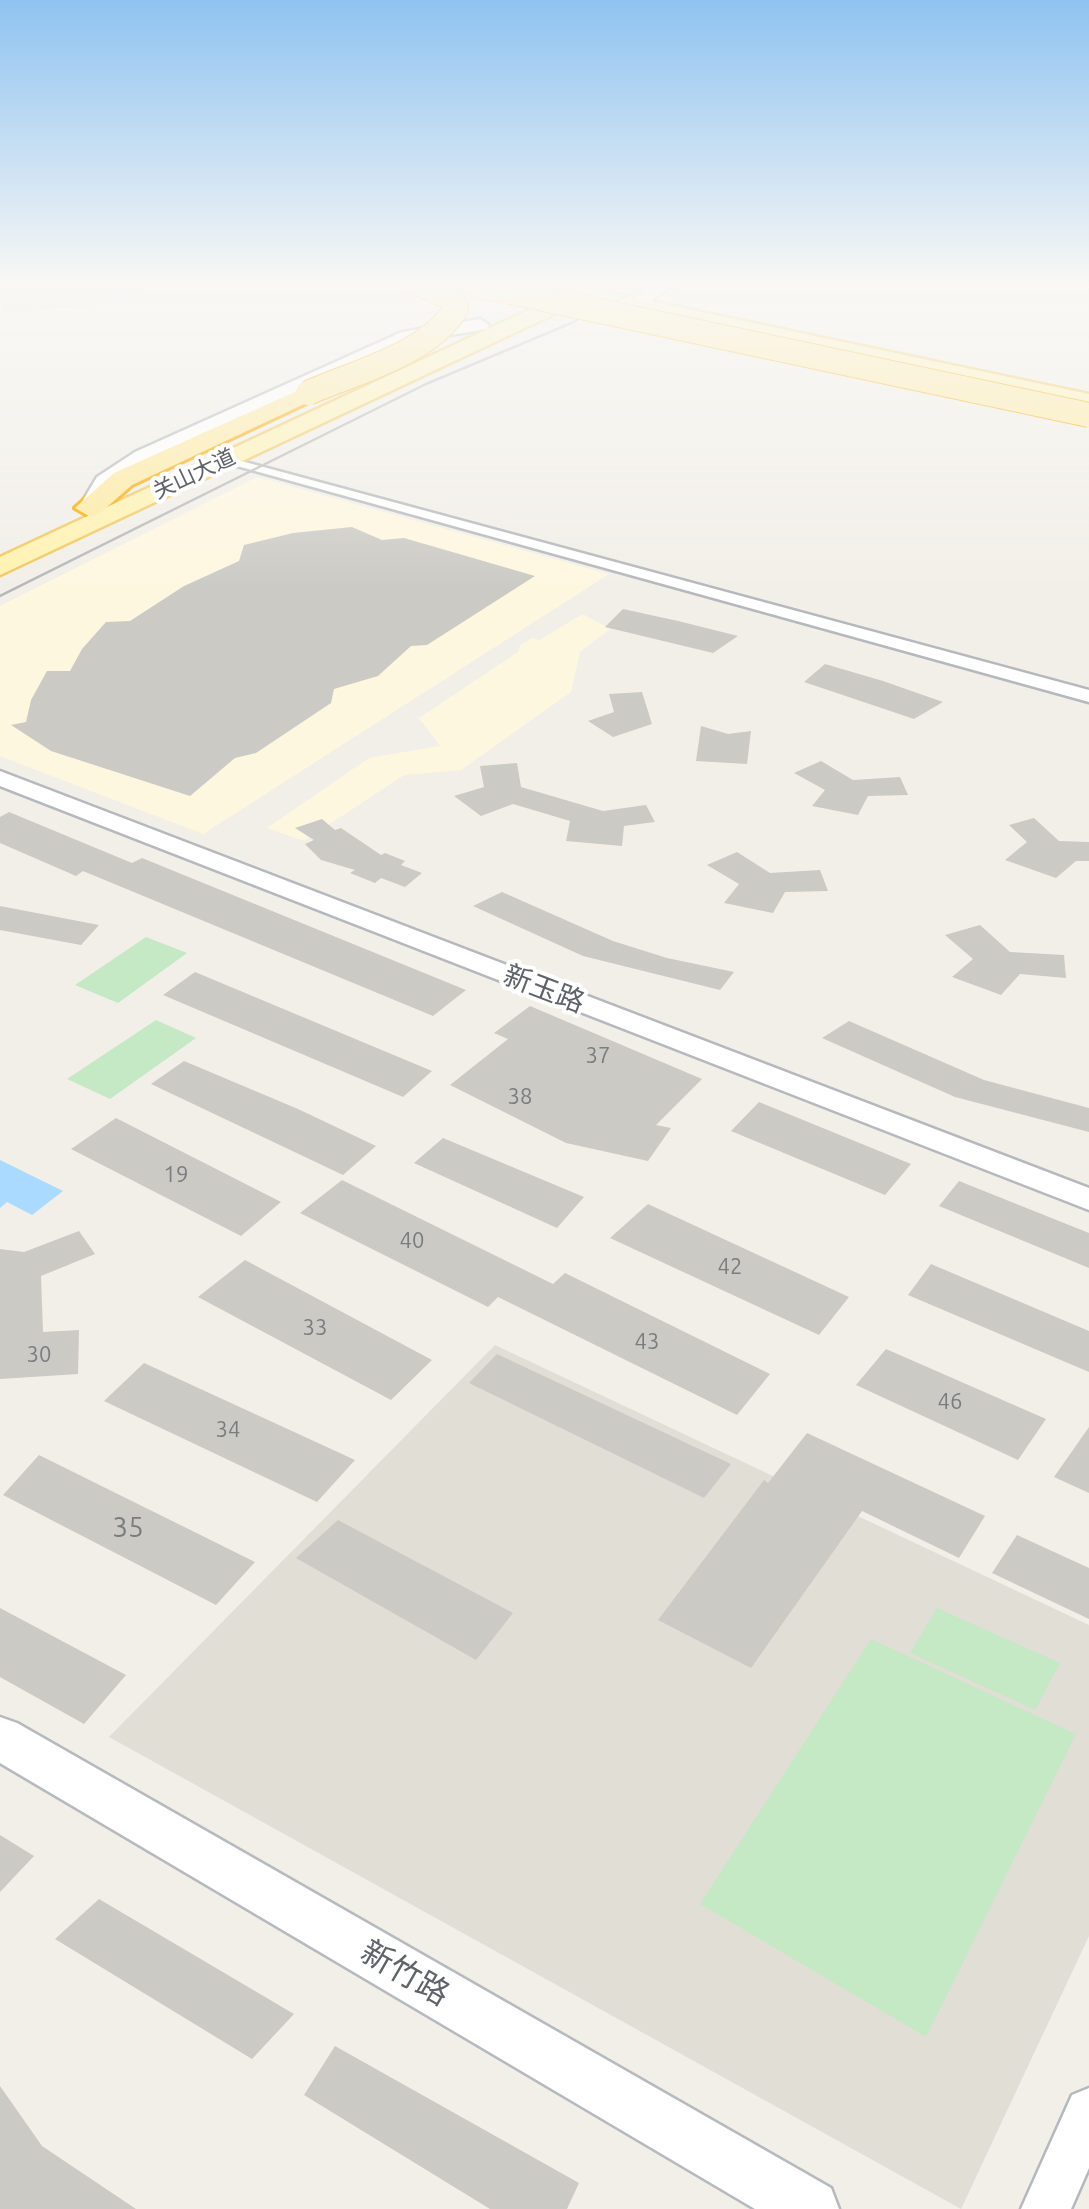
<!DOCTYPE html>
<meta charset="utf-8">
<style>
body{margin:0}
canvas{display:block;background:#f1efe8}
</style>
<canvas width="1089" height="2209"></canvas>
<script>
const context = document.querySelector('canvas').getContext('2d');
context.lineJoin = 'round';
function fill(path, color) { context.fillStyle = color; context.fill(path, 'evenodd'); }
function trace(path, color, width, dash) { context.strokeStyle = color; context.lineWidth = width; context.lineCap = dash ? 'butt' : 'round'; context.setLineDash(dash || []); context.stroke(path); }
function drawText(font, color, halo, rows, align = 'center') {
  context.font = font + ' Ubuntu,"Noto Sans SC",sans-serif'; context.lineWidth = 8; context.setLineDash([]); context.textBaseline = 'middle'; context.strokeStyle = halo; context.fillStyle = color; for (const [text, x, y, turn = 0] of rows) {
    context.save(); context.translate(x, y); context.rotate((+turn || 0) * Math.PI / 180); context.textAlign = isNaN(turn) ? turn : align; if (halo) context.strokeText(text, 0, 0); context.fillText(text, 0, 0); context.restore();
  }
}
const commercial = new Path2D(`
 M257,477L609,574L203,834L0,756V606Z
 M583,614L610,629L580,652L571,692L461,770L404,775L304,841L267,828L369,758L440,746L419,718L518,652L520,645L532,638L539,640Z`);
const education = new Path2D(`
 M0,281H162L108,303L3,314Z
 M495,1345L1089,1625V1936L961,2209L109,1737Z`);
const green = new Path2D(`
 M146,937L187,953L118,1003L75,985Z
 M156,1020L196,1038L110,1099L67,1079Z
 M937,1608L1060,1663L1035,1710L910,1653Z
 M871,1639L1076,1734L926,2037L700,1904Z`);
const water = new Path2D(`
 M0,1160L63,1191L32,1215L7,1202L0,1208Z`);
const building = new Path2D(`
 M352,527L382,540L404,538L535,576L427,645L411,646L378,676L334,689L331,703L256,753L235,758L190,796L51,751L11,725L26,722L31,700L47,671H70L82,649L106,622L130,621L184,586L239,561L244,545L293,533Z
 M623,609L678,621L738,636L713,653L605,627Z
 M825,664L883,681L943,702L914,719L804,682Z
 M642,692L652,724L613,737L588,721L614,712L609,694Z
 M701,726L728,734L751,731L747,764L696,761Z
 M821,761L853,780L900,777L908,795L868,796L858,815L812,806L825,790L794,773Z
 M517,763L521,787L603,811L646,805L655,822L624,826L622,846L566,841L570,821L513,804L481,816L454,796L484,787L480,766Z
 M9,812L132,863L142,858L466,990L433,1016L83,871L76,876L0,843V817Z
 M1034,818L1059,841L1089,842V861H1076L1056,878L1005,860L1027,842L1009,825Z
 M322,819L335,830L341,828L381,855L385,853L405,861L401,865L422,873L405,887L381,878L375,883L350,873L355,870L321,860L305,844L314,840L295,828Z
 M737,852L770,873L820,870L828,891L785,892L773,913L724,903L739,884L707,865Z
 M502,892L613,941L667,958L734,972L720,990L583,956L473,906Z
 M0,906L99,925L81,945L0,930Z
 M980,925L1010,952L1064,955L1066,978L1020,974L1001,995L952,977L973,959L945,935Z
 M195,972L432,1071L403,1097L163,995Z
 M530,1006L702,1079L656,1125L671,1128L648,1161L566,1143L450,1085L508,1039L494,1033Z
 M849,1021L984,1080L1089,1108V1132L955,1097L822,1038Z
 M184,1061L298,1109L376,1146L343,1175L151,1084Z
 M759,1102L911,1164L885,1195L731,1131Z
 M116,1118L281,1202L241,1236L71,1149Z
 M443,1138L584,1197L557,1228L414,1163Z
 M342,1180L553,1284L565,1273L770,1374L737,1415L498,1297L488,1307L300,1213Z
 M959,1181L1089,1233V1268L939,1206Z
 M648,1204L849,1297L819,1335L610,1238Z
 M79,1231L95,1254L41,1276L43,1332L79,1330L78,1374L0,1379V1249L24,1252Z
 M245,1260L432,1360L391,1400L198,1297Z
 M931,1264L1089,1331V1372L908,1295Z
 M886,1349L1046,1419L1018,1460L856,1385Z
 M497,1354L731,1464L704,1498L469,1383Z
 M144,1363L355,1460L317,1502L104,1401Z
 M1089,1427V1493L1054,1477Z
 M807,1433L985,1516L959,1558L862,1511L751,1668L658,1620L764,1480L768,1483Z
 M39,1455L255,1562L216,1605L3,1495Z
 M338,1520L513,1613L476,1660L296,1558Z
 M1017,1535L1089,1568V1619L992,1573Z
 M0,1608L126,1675L84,1724L0,1677Z
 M0,1835L34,1856L0,1892Z
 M99,1899L294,2014L252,2059L55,1939Z
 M335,2046L579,2183L567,2209H490L304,2095Z
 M0,2086L42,2146L136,2209H0Z`);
const minor = new Path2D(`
 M219,455L1089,690V702L219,461Z`);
const tertiary = new Path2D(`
 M0,771L1089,1188V1210L0,786Z
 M1089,2088V2168L1071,2209H1021L1072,2095Z`);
const secondary = new Path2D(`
 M659,281H681L655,297L646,308H634L631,304L643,289Z
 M480,319L489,325L487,329L414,341L151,462L113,486L98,512H82L79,507L97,477L135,452L402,332Z
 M0,1717L17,1723L831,2188L839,2209H755L0,1763Z`);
const primary = new Path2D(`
 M516,281C536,280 555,284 575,285C585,286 603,281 617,281L602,291L1089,394V408L584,300L0,575V557L561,295L519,285Z`);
const trunk = new Path2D(`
 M308,386L317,388L320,393L317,398L132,485L99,514L89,516L75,508L114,473Z`);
const tram = new Path2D(`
 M0,596L426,384L569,324L657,281`);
const trunkBridge = new Path2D(`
 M459,281L1089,415
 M308,393C355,372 427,355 456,309L451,298L413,281`);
const farStreetnames = [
 ["关山大道",194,474,-25]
];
const numberNames = [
 ["37",598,1056],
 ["38",520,1097],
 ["19",176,1175],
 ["40",412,1241],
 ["42",730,1267],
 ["33",315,1328],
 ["43",647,1342],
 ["30",39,1355],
 ["46",950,1402],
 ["34",228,1430]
];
const streetNames = [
 ["新玉路",544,989,21]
];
const nearNumbernames = [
 ["35",128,1528]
];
const nearStreetnames = [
 ["新竹路",405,1973,30]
];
fill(commercial, '#fef7e0');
fill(education, '#e1ded6');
fill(green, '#c5e8c5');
fill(water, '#aadaff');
fill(building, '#cccac5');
trace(minor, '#b5b8bc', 5);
trace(tertiary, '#b5b8bc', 5);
trace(secondary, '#b6babf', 5);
trace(primary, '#f2c960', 5);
trace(trunk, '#f9ab00', 6);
fill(minor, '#fff');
fill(tertiary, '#fff');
fill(secondary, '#fff');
fill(primary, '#fff2af');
fill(trunk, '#feeaa1');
trace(tram, '#b6b7b8', 2.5);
trace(trunkBridge, '#f9ab00', 26, []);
trace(trunkBridge, '#feeaa1', 24);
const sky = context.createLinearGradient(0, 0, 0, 590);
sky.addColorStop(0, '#8fc3f1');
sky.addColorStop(0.48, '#f9f8f5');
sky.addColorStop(1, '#f9f8f500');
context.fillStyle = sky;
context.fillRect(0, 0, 1089, 590);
drawText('22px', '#5f6368', '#fff', farStreetnames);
drawText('22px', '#7a7d7f', null, numberNames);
drawText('28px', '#5f6368', '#fff', streetNames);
drawText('28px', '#7a7d7f', null, nearNumbernames);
drawText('32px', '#5f6368', '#fff', nearStreetnames);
</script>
